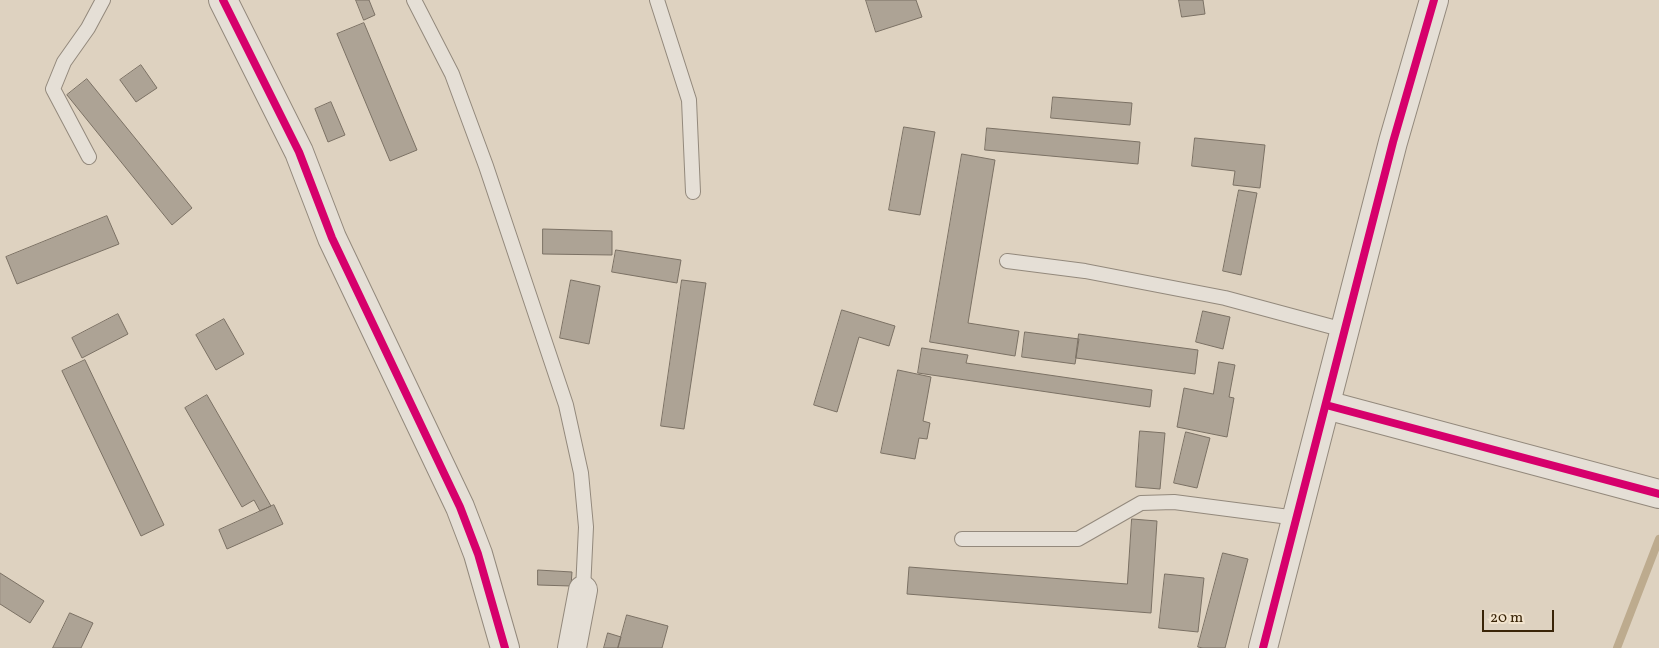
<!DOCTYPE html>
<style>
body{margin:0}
#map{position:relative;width:1659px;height:648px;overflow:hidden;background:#ded2c0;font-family:Vollkorn,serif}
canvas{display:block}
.scale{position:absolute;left:1482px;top:610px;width:72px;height:22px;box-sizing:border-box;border:2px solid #3a2508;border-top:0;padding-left:6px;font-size:15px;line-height:18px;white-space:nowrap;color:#3a2508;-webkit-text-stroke:4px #f2e4ce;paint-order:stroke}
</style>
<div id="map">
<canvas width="1659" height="648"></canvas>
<div class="scale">20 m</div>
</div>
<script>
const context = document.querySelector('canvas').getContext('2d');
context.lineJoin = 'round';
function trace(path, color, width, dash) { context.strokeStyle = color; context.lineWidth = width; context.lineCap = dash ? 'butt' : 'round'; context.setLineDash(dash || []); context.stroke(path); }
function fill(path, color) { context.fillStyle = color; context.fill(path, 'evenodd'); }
const stream = new Path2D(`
 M1617,648L1659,539`);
const building = new Path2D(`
 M356,0H369L375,15L364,20Z
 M866,0H916L922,17L876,32Z
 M1179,0H1203L1205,14L1182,17Z
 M364,23L417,150L390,161L337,34Z
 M141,65L157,88L136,102L120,80Z
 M87,79L192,208L172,225L67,95Z
 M1053,97L1132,103L1130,125L1051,118Z
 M331,102L345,135L328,142L315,109Z
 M904,127L935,132L920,215L889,210Z
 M987,128L1140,142L1138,164L985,150Z
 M1195,138L1265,145L1260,188L1233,185L1235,171L1192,166Z
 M962,154L995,160L968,323L1019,331L1015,356L930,342Z
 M1239,190L1257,193L1241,275L1223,271Z
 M107,216L119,244L17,284L6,257Z
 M543,229L612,231V255L543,254Z
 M616,250L681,260L677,283L612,272Z
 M571,280L600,286L589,344L560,338Z
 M682,280L706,283L684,429L661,426Z
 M842,310L895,326L889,346L859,337L837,412L814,405Z
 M1203,311L1230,317L1223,349L1196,342Z
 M118,314L128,334L82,358L72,338Z
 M224,319L244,354L216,370L196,335Z
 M1025,332L1079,339L1075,364L1022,357Z
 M1079,334L1198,350L1195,374L1076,358Z
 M922,348L968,355L966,363L1152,390L1150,407L918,373Z
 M85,360L164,525L141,536L62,371Z
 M1219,362L1235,365L1229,397L1234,398L1227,437L1177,427L1184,388L1213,394Z
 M898,370L931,377L923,421L930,423L927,439L919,438L915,459L881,453Z
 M207,395L271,506L260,511L254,500L242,507L185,408Z
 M1140,431L1165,433L1160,489L1136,487Z
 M1186,432L1210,438L1197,488L1174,483Z
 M274,505L283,524L227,549L219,530Z
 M1132,519L1157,521L1151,613L907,594L909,567L1127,584Z
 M1223,553L1248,559L1225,648H1203L1198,647Z
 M538,570L572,572L571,586L538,585Z
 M0,573L44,601L30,623L0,604Z
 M1165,574L1204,578L1198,632L1159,628Z
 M70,613L93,623L81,648H53Z
 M627,615L668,626L662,648H618Z
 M608,633L621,637L618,648H604Z`);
const service = new Path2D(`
 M414,0L452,74L486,166L566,405L581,473L586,527L583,590
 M657,0L689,100L693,192
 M89,157L53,89L64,62L88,28L103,0
 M1007,261L1085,271L1225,298L1344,330
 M962,539H1078L1141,503L1174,502L1297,518`);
const minor = new Path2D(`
 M223,0L299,152L332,238L460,507L478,554L505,648
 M1326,405L1659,494
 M572,648L583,590`);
const tertiary = new Path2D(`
 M1263,648L1393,142L1434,0`);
const cycleway = new Path2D(`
 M223,0L299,152L332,238L460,507L478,554L505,648
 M1326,405L1659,494
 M1263,648L1393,142L1434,0`);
trace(stream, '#bdab8e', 8);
fill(building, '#ada395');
trace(building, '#7b7164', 1);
trace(service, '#93897c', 16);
trace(minor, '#93897c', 30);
trace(tertiary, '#93897c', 30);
trace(service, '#e5dfd6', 14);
trace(minor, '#e5dfd6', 28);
trace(tertiary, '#e5dfd6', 28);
trace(cycleway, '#d6006c', 8);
</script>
